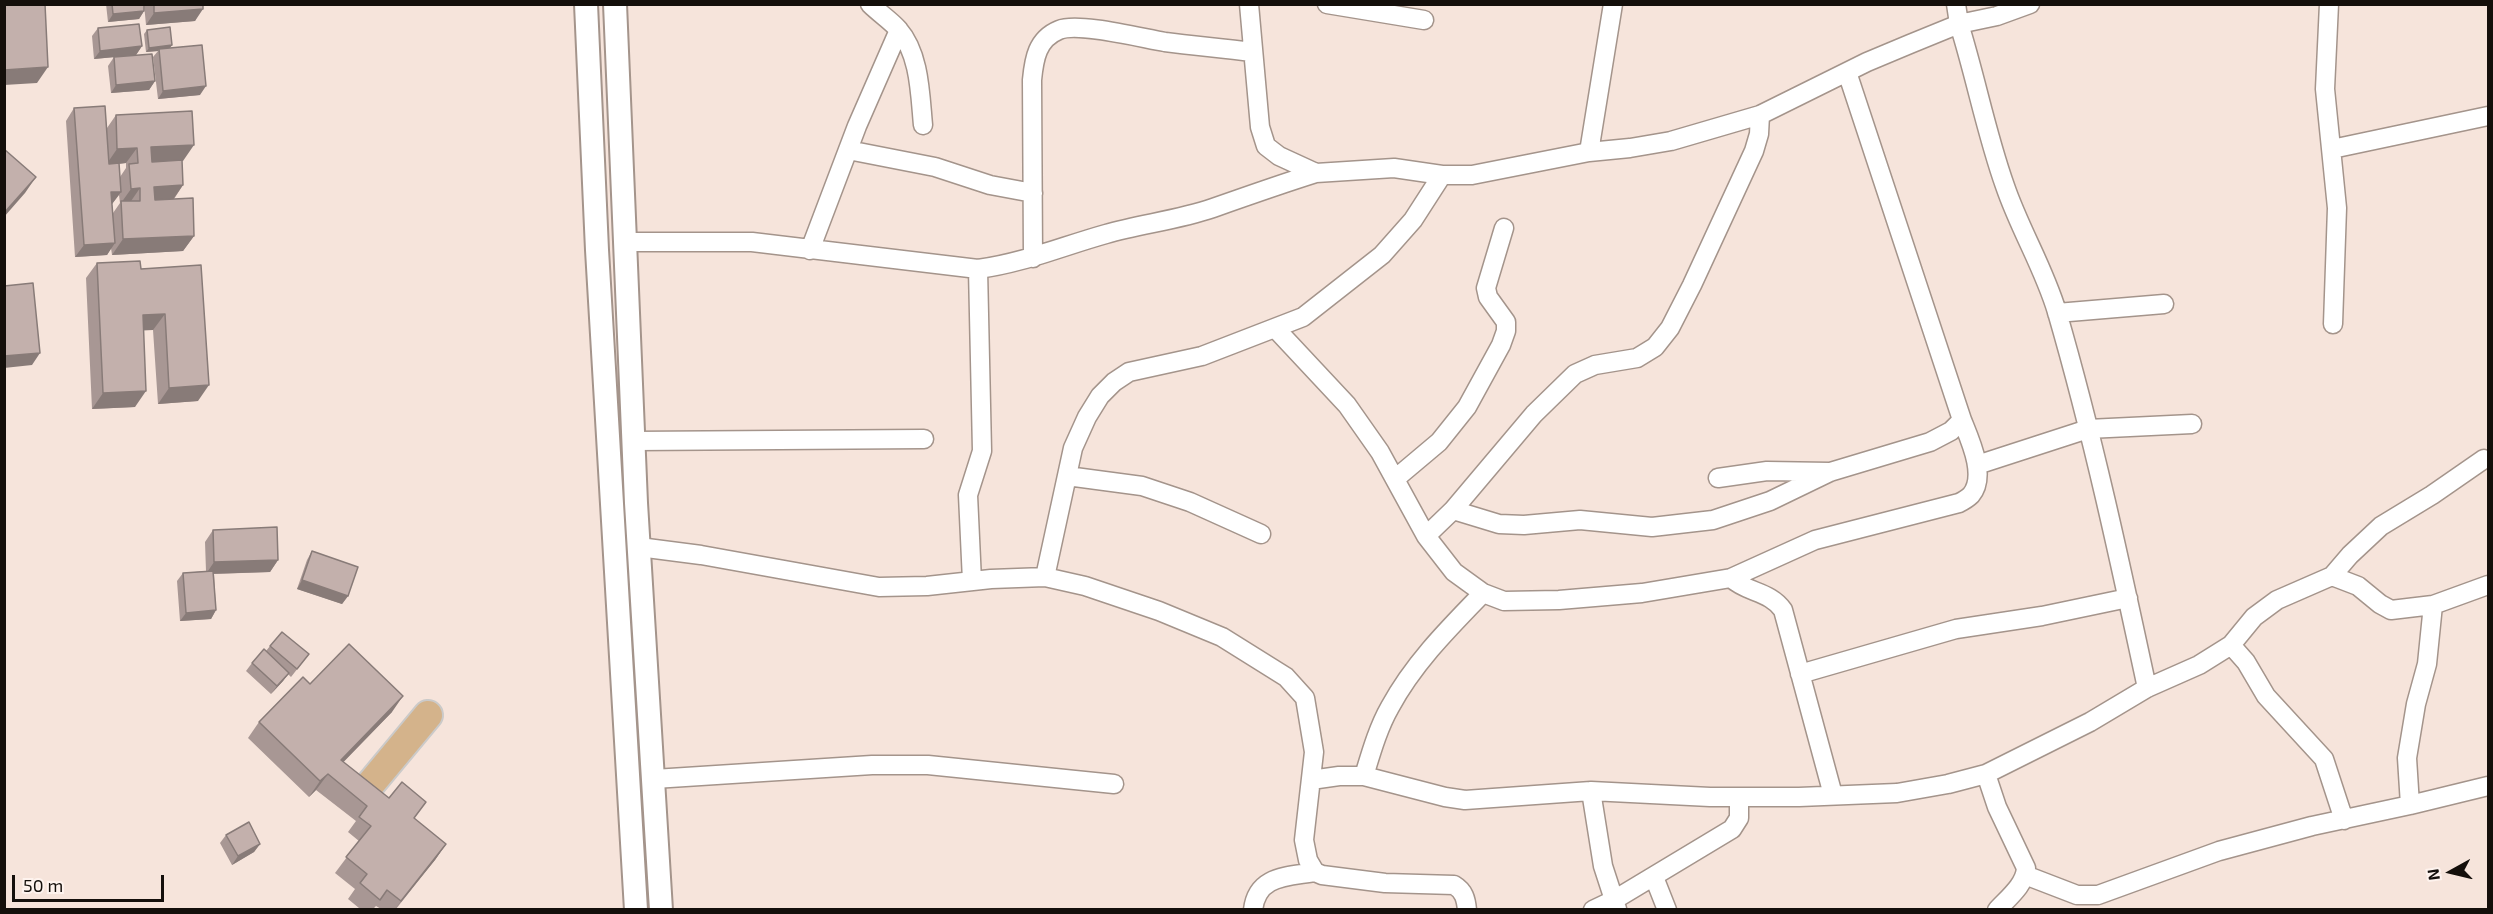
<!DOCTYPE html>
<style>
body{margin:0}
#map{position:relative;width:2493px;height:914px;overflow:hidden;background:#f6e4db;font-family:"Exo 2",sans-serif}
canvas{display:block}
.frame{position:absolute;inset:0;border:6px solid #140f0b;pointer-events:none}
.north{position:absolute;left:2421px;top:842px;width:60px;height:60px;-webkit-text-stroke:4px #fef3ee;paint-order:stroke;rotate:262deg;font-size:16px;font-weight:700;line-height:24px;text-align:center;color:#140f0b}
.north::after{content:'';display:block;margin:auto;width:21px;height:27px;background:#140f0b;clip-path:polygon(50% 0,100% 100%,50% 72%,0 100%)}
.scale{position:absolute;left:12px;top:875px;width:152px;height:27px;box-sizing:border-box;border:3px solid #140f0b;border-top:0;padding-left:8px;font-size:18px;line-height:21px;white-space:nowrap;color:#140f0b;-webkit-text-stroke:4px #fef3ee;paint-order:stroke}
</style>
<div id="map">
<canvas width="2493" height="914"></canvas>
<div class="frame"></div>
<div class="north">N</div>
<div class="scale">50 m</div>
</div>
<script>
const context = document.querySelector('canvas').getContext('2d');
context.lineJoin = 'round';
function trace(path, color, width, dash) { context.strokeStyle = color; context.lineWidth = width; context.lineCap = dash ? 'butt' : 'round'; context.setLineDash(dash || []); context.stroke(path); }
function fill(path, color) { context.fillStyle = color; context.fill(path, 'evenodd'); }
const minor = new Path2D(`
 M870,4C879,13 890,20 898,29C920,54 920,94 923,125
 M1249,4L1260,127L1266,146L1279,156L1316,173L1394,168L1442,175H1472L1589,152L1630,148L1671,141L1760,115L1867,62L1910,44L1959,24L1997,16L2030,4
 M1327,4L1424,20
 M1956,4L1959,24C1976,78 1986,133 2005,186C2020,230 2044,268 2057,312C2093,436 2120,562 2147,688
 M2329,4L2325,89L2337,208L2333,324
 M2332,149L2488,116
 M848,150L935,167L990,185L1033,193
 M1589,152L1613,4
 M626,242H752L978,269C1023,263 1063,246 1106,234C1141,224 1178,220 1213,208C1247,196 1281,184 1316,173
 M810,250L857,126L899,30
 M1033,258L1032,80C1034,59 1037,39 1059,30C1078,22 1141,38 1165,42C1194,46 1223,48 1252,52
 M2057,313L2164,304
 M1275,328L1347,405L1380,452L1426,536L1454,572L1483,593L1504,601L1559,600L1642,593L1731,578L1815,540L1959,503C1963,501 1968,498 1971,495C1987,476 1970,440 1962,420L1847,72
 M634,441L924,439
 M1977,465L2088,429L2192,424
 M1067,476L1142,486L1190,502L1261,534
 M1718,478L1767,471L1830,472
 M1395,479L1439,442L1467,407L1501,345L1506,331V322L1488,297L1486,288L1504,228
 M1453,510L1499,524L1524,525L1580,520L1652,527L1713,520L1770,501L1830,472L1930,442L1951,431L1962,420
 M1426,536L1453,510L1534,414L1575,374L1595,365L1637,358L1655,347L1670,328L1692,285L1754,151L1759,134L1760,115
 M639,547L701,555L879,587L927,586L991,579L1045,577L1085,586L1159,611L1222,637L1286,677L1305,698L1314,752L1304,840L1308,860L1315,872L1322,875L1385,883L1454,885C1464,891 1466,899 1467,910
 M2332,576L2350,555L2381,526L2432,495L2484,459
 M1045,577L1073,448L1087,417L1100,396L1114,382L1129,372L1202,356L1303,317L1382,255L1413,220L1442,175
 M1731,578C1747,593 1770,591 1783,610L1833,795
 M972,581L968,495L982,451L978,269
 M2231,645L2246,662L2266,696L2324,759L2344,820
 M1800,674L1956,629L2042,616L2128,598
 M1986,774L1997,807L2026,868C2025,885 2008,898 1997,910
 M1364,776C1371,753 1378,728 1390,707C1414,663 1448,629 1483,593
 M654,779L872,765H928L1114,784
 M1311,780L1339,776H1364L1445,797L1465,800L1591,791L1710,797H1799L1897,793L1948,784L1986,774L2090,722L2147,688L2199,665L2231,645L2254,617L2277,600L2332,576L2358,586L2380,604L2391,610L2433,605L2488,585
 M1591,791L1603,866L1617,909
 M2410,805L2407,758L2416,704L2427,664L2433,605
 M2025,875L2077,895H2098L2219,851L2312,826L2410,805L2488,786
 M1654,877L1667,910
 M1253,910C1257,875 1287,877 1315,872
 M1593,910L1614,900L1732,829L1739,818V797`);
const tertiary = new Path2D(`
 M586,4L597,250L636,910
 M615,4L636,503L661,910`);
const primary = new Path2D(`
 M359,798L428,715`);
const wall = new Path2D(`
 M106,4H144V11L139,19L108,22Z
 M144,4H203L195,21L146,25Z
 M98,28L142,46L136,55L94,59L92,36Z
 M147,30L172,45L170,48L200,95L158,99L153,57L158,51L146,52L144,34Z
 M114,57L155,81L149,90L111,93L108,66Z
 M74,108L107,128L116,115L183,161H182L183,185L174,199L194,236L183,251L112,255L111,248L107,255L75,257L66,121ZM126,163V168L120,177L119,164ZM119,195L120,203L113,213L112,204Z
 M97,263L141,269L201,265L198,401L158,404L153,330H144L135,407L92,409L86,278Z
 M213,530L278,560L270,572L214,574L216,610L211,619L180,621L177,581L183,573L206,571L205,542Z
 M312,551L348,596L342,604L297,589L307,560Z
 M270,646L309,654L291,677L288,674L283,681L271,694L246,671L252,663L266,651Z
 M310,684L392,712L343,762L446,844L435,860L396,909H381L376,906L373,909H357L359,908L348,899L355,889L335,873L359,841L348,832L356,821L316,790L309,797L248,738L259,722Z
 M226,835L260,844L254,852L232,865L220,843Z`);
const shadedWall = new Path2D(`
 M203,9L195,21L146,25L154,13Z
 M144,11L139,19L108,22L113,14Z
 M172,45L169,49H159L158,51L146,52L149,48Z
 M142,46L136,55L94,59L100,51Z
 M48,67L37,83L4,85V70Z
 M155,81L149,90L111,93L116,85Z
 M206,86L200,95L158,99L163,91Z
 M194,145L183,161L140,163L151,147Z
 M137,148L126,163L106,165L117,149Z
 M36,177L25,193L4,217V213Z
 M183,185L172,201L143,203L154,187Z
 M140,188L129,204L121,203L131,189Z
 M111,192H121L112,204Z
 M194,236L183,251L112,255L123,239Z
 M115,243L107,255L75,257L84,245Z
 M165,314L153,330L132,331L143,315Z
 M40,353L32,365L4,368V356Z
 M209,385L198,401L158,404L169,388Z
 M146,391L135,407L92,409L103,393Z
 M278,560L270,572L206,574L214,562Z
 M302,580L348,596L342,604L297,589Z
 M216,610L211,619L180,621L186,613Z
 M289,673L283,681L271,694L277,686Z
 M403,696L392,712L330,776L341,760Z
 M328,774L316,790L309,797L320,781Z
 M260,844L254,852L232,865L238,856Z
 M446,844L435,860L395,909L401,901Z`);
const building = new Path2D(`
 M45,4L48,67L4,70V5Z
 M112,4H144V11L113,14Z
 M154,4H203V9L154,13Z
 M139,24L142,46L100,51L98,28Z
 M170,27L172,45L149,48L147,30Z
 M202,45L206,86L163,91L159,49Z
 M152,54L155,81L116,85L114,57Z
 M105,106L109,164L119,163L121,192H111L115,243L84,245L74,108Z
 M192,111L194,145L151,147L152,162L182,160L183,185L154,187L155,200L193,198L194,236L123,239L121,201H140V188L131,189L129,164L138,163L137,148L117,149L116,115Z
 M4,149L36,177L4,213Z
 M140,261L141,269L201,265L209,385L169,388L165,314L143,315L146,391L103,393L97,263Z
 M33,283L40,353L4,356V286Z
 M277,527L278,560L214,562L213,530Z
 M312,551L358,567L348,596L302,580Z
 M213,571L216,610L186,613L183,573Z
 M282,632L309,654L297,669L270,646Z
 M349,644L403,696L341,760L389,798L402,782L426,802L414,818L446,844L401,901L387,890L380,900L360,883L367,874L346,857L371,826L359,817L367,806L328,774L320,781L259,722L303,677L310,684Z
 M264,649L289,673L277,686L252,663Z
 M249,822L260,844L238,856L226,835Z`);
trace(minor, '#a4948b', 21);
trace(tertiary, '#a4948b', 26);
trace(primary, '#cbcac9', 32);
trace(minor, '#fff', 18);
trace(tertiary, '#fff', 22);
trace(primary, '#d4b38b', 28);
fill(wall, '#a89794');
fill(shadedWall, '#887b78');
fill(building, '#c3b0ac');
trace(building, '#887b78', 1.5);
</script>
